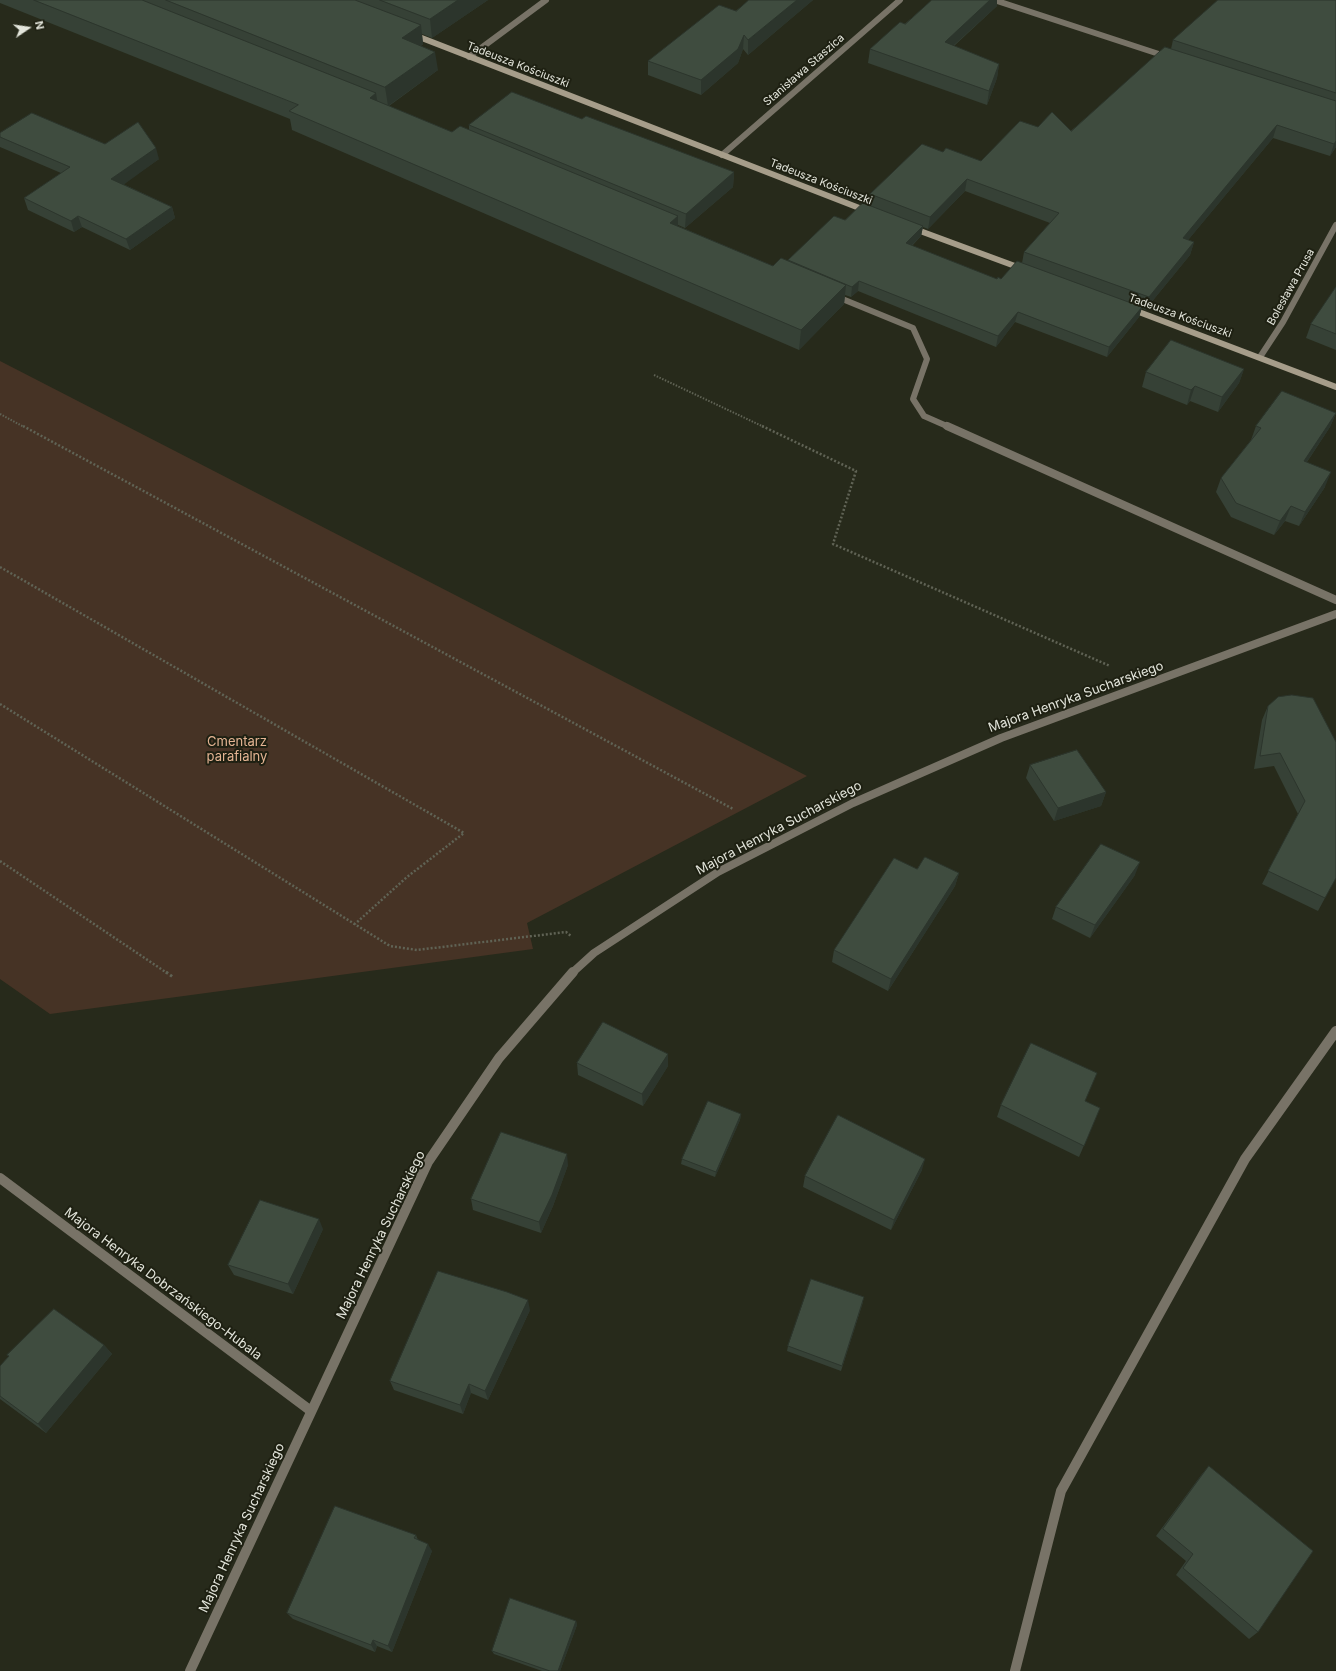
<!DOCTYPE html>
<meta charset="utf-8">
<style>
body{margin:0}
#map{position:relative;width:1336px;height:1671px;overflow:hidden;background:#272a1b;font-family:Inter,sans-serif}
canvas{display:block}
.north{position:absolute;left:8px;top:8px;width:40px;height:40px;-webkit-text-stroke:3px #1e2012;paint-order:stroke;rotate:77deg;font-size:11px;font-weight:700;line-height:16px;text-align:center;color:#e3e5db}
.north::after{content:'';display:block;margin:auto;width:14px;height:18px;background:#e3e5db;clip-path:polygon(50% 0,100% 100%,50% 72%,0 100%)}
</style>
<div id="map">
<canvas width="1336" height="1671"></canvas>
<div class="north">N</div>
</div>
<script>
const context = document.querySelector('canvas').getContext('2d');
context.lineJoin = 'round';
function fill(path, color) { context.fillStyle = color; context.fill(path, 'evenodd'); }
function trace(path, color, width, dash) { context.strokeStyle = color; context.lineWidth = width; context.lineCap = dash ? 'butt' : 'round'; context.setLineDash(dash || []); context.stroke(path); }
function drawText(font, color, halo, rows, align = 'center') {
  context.font = font + ' Inter,sans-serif'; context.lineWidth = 4; context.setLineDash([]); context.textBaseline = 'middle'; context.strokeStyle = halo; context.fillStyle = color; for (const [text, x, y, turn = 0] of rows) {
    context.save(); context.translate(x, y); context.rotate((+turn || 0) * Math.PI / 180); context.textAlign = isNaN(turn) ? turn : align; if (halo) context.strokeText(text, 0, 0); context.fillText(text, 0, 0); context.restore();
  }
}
const green = new Path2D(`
 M0,361L807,776L527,923L533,949L50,1014L0,979Z`);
const pathFar2 = new Path2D(`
 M654,375L764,427
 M0,414L24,427`);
const pathFar1 = new Path2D(`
 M23,426L733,809
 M762,426L856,471L833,544L1110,666
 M0,567L464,833L407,877L355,924
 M0,704L390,946L417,950L566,932L571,936
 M0,861L167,973`);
const path = new Path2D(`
 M166,972L173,977`);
const serviceFar2 = new Path2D(`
 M835,296L913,328L927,359L913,399L924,416L949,427`);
const serviceFar1 = new Path2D(`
 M947,426L1336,600`);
const service = new Path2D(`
 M1015,1671L1061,1491L1245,1159L1336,1031`);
const minorFar2 = new Path2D(`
 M994,0L1168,57
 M469,57L546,0
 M722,155L900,0
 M1260,357L1283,322L1336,225`);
const minorFar1 = new Path2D(`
 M572,973L594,953L718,872L853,803L1001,738L1336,614`);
const minor = new Path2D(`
 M0,1178L311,1411
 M190,1671L428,1162L499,1058L573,972`);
const secondary = new Path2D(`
 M414,35L867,211
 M912,228L1023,269
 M1131,309L1336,387`);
const wall = new Path2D(`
 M0,0H488L432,38L422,34L423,44L421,46L438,70L389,106L452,132L469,130V125L582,119L734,172L733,187L685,228L678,225V226L773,266L788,261V260L845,220L869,205L870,194L943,152L981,161L1038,127L1071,131L1171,49L1173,40L1336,0V147L1330,156L1273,138L1188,240L1194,242L1190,255L1145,310L1142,308L1139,317L1107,357L1015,322L996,347L858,291L851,297L845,295L844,304L799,350L292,130L290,119L0,3ZM965,191L1050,223L1024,252L1022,263L1001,279H997L912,246L921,236L923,227L928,229Z
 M749,0H813L748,55L743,49L738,63L701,95L648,75V61L736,11Z
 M932,0H997V6L954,46L999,64L997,78L987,105L868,63L870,49L905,24Z
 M0,133L105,144L159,159L123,184L172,207L175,218L130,250L82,227L74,232L28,210L24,198L61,173L0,147Z
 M1336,287V350L1306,338L1311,324Z
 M1244,369L1239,383L1218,412L1190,401L1187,405L1142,387L1146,372Z
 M1336,413L1330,427L1307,462L1325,487L1299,526L1285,521L1274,535L1231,517L1216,492L1221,478L1251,440L1256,426Z
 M1292,695L1325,898L1318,911L1262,884L1298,814L1274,766L1254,769L1262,720L1268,706Z
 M1030,765L1106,792L1101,806L1054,821L1026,778Z
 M917,869L959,873L955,886L888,991L832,962L834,950Z
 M1135,875L1090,938L1052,919L1056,907Z
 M577,1063L668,1066L643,1106L578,1075Z
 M1085,1101L1100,1108L1079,1157L997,1117L1001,1105Z
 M741,1114L740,1120L715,1177L681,1164L682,1159Z
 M568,1165L553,1206L541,1233L473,1210L471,1199Z
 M922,1170L891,1230L803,1187L805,1176Z
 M323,1229L293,1294L234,1275L228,1265Z
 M863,1302L841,1371L787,1351L788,1346Z
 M530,1310L488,1400L471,1393L463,1414L394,1390L390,1381Z
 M104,1345L112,1354L46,1433L0,1399V1366L9,1356L7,1355Z
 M1209,1466L1258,1632L1249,1639L1176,1575L1186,1561L1156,1536L1202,1474Z
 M416,1535L418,1540L432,1551L392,1652L377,1646L375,1652L293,1619L287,1613Z
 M576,1621L577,1625L560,1671H542L494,1654L492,1651Z`);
const shadedWall = new Path2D(`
 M458,0H488L432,38L430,19Z
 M797,0H813L748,55V40Z
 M990,0H997V6L943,55L945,42Z
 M421,25L423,44L404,57L402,38Z
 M744,35L743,49L738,63L701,95V80Z
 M435,52L438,70L388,106L385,87Z
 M999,64L997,78L987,105L989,91Z
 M376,93L379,112L370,98Z
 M1277,125L1273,138L1179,251L1183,238Z
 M1336,141V147L1330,156L1334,144Z
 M156,148L159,159L115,191L111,179Z
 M734,172L733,187L685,228L686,214Z
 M967,179L965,191L928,229L930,217Z
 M172,207L175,218L130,250L126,239Z
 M78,216L82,227L74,232L71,221Z
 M678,216V235L670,223Z
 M923,226L921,236L904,253L906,243Z
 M1194,242L1190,255L1145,310L1149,297Z
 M859,281L858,291L851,297L852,287Z
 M846,285L844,304L799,350L801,330Z
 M1142,307L1139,317L1107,357L1109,347Z
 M1018,312L1015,322L996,347L998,336Z
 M1244,369L1239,383L1218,412L1222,397Z
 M1195,386L1190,401L1187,405L1191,390Z
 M1336,413L1330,427L1298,475L1304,461Z
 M1331,472L1325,487L1299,526L1305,512Z
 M1291,506L1285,521L1274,535L1280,521Z
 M1106,792L1101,806L1054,821L1058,808Z
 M1140,862L1135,875L1090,938L1095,925Z
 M959,873L955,886L888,991L891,979Z
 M668,1054V1066L643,1106L642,1094Z
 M741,1114L740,1120L715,1177L716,1172Z
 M567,1154L568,1165L553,1206L541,1233L539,1222Z
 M925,1159L922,1170L891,1230L894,1220Z
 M319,1219L323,1229L293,1294L288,1284Z
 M528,1300L530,1310L488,1400L485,1391Z
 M104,1345L112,1354L46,1433L38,1424Z
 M469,1384L471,1393L463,1414L460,1405Z
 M428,1544L432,1551L392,1652L388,1646Z
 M576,1621L577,1625L560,1671H558Z
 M373,1640L377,1646L375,1652L371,1645Z`);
const building = new Path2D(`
 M34,0H142L376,93L370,98L452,132L460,126L678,216L670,223L773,266L781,258L846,285L801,330L289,111L298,105Z
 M166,0H355L421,25L402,38L435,52L385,87Z
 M380,0H458L430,19Z
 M749,0H797L748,40L744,35L738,49L701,80L648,61L719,5L736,11Z
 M932,0H990L945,42L999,64L989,91L870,49L900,22L905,24Z
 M1218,0H1336V93L1173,40Z
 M1165,47L1336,101V141L1334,144L1277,125L1183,238L1194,242L1149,297L1024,252L1059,213L967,179L930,217L870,194L922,144L943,152L946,148L981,161L1020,121L1038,127L1052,112L1071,131Z
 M512,92L582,119L586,116L734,172L686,214L469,125Z
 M32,113L105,144L138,122L156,148L111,179L172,207L126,239L78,216L71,221L24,198L70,167L0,137V133Z
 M863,203L923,226L906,243L997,279L998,277L1001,279L1017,261L1142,307L1109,347L1018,312L998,336L859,281L852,287L788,260L834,216L845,220Z
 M1336,287V334L1311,324Z
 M1171,340L1244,369L1222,397L1195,386L1191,390L1146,372Z
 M1282,391L1336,413L1304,461L1331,472L1305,512L1291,506L1280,521L1236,503L1221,478L1261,428L1256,426Z
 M1292,695L1313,698L1336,742V878L1325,898L1268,871L1305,801L1280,753L1260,756L1268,706L1278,697Z
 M1077,750L1106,792L1058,808L1030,765Z
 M1101,844L1140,862L1095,925L1056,907Z
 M925,857L959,873L891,979L834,950L894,858L917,869Z
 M603,1022L668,1054L642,1094L577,1063Z
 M1031,1043L1097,1073L1085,1101L1100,1108L1084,1146L1001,1105Z
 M708,1101L741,1114L716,1172L682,1159Z
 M838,1115L925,1159L894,1220L805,1176Z
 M501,1132L567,1154L552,1195L539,1222L471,1199Z
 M260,1200L319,1219L288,1284L228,1265Z
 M438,1271L507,1292L528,1300L485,1391L469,1384L460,1405L390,1381Z
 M811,1279L864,1297L842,1366L788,1346Z
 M54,1309L104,1345L38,1424L0,1396V1366L9,1356L7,1355Z
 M1209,1466L1313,1551L1258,1632L1183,1568L1193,1554L1163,1529Z
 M335,1506L416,1535L414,1538L428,1544L388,1646L373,1640L371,1645L287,1613Z
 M510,1598L576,1621L558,1671H550L492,1651Z`);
const farStreetnames = [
 ["Tadeusza Kościuszki",518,65,21],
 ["Stanisława Staszica",804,70,-41],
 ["Tadeusza Kościuszki",821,182,21],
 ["Bolesława Prusa",1291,287,-61],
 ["Tadeusza Kościuszki",1180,316,20]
];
const streetNames = [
 ["Majora Henryka Sucharskiego",1076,697,-20],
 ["Majora Henryka Sucharskiego",779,828,-28],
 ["Majora Henryka Sucharskiego",381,1235,-64],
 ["Majora Henryka Dobrzańskiego-Hubala",163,1284,37],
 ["Majora Henryka Sucharskiego",242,1528,-65]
];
const parkNames = [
 ["Cmentarz",237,742],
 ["parafialny",237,757]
];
fill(green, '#463325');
trace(pathFar2, '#606355', 2, [1.5, 1.5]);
trace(pathFar1, '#606355', 2.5, [2, 2]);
trace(path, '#606355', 3, [2.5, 2.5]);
trace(serviceFar2, '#787367', 6);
trace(serviceFar1, '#787367', 8);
trace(service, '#787367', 10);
trace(minorFar2, '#787367', 6);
trace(minorFar1, '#787367', 8);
trace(minor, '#787367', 10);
trace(secondary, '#a69d8a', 6);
fill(wall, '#364136');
fill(shadedWall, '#2c352c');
fill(building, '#3f4c3f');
trace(building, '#2c352c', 1);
drawText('11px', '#e3e5db', '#1e2012', farStreetnames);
drawText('13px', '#e3e5db', '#1e2012', streetNames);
drawText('13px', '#e4b493', '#1e2012', parkNames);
</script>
